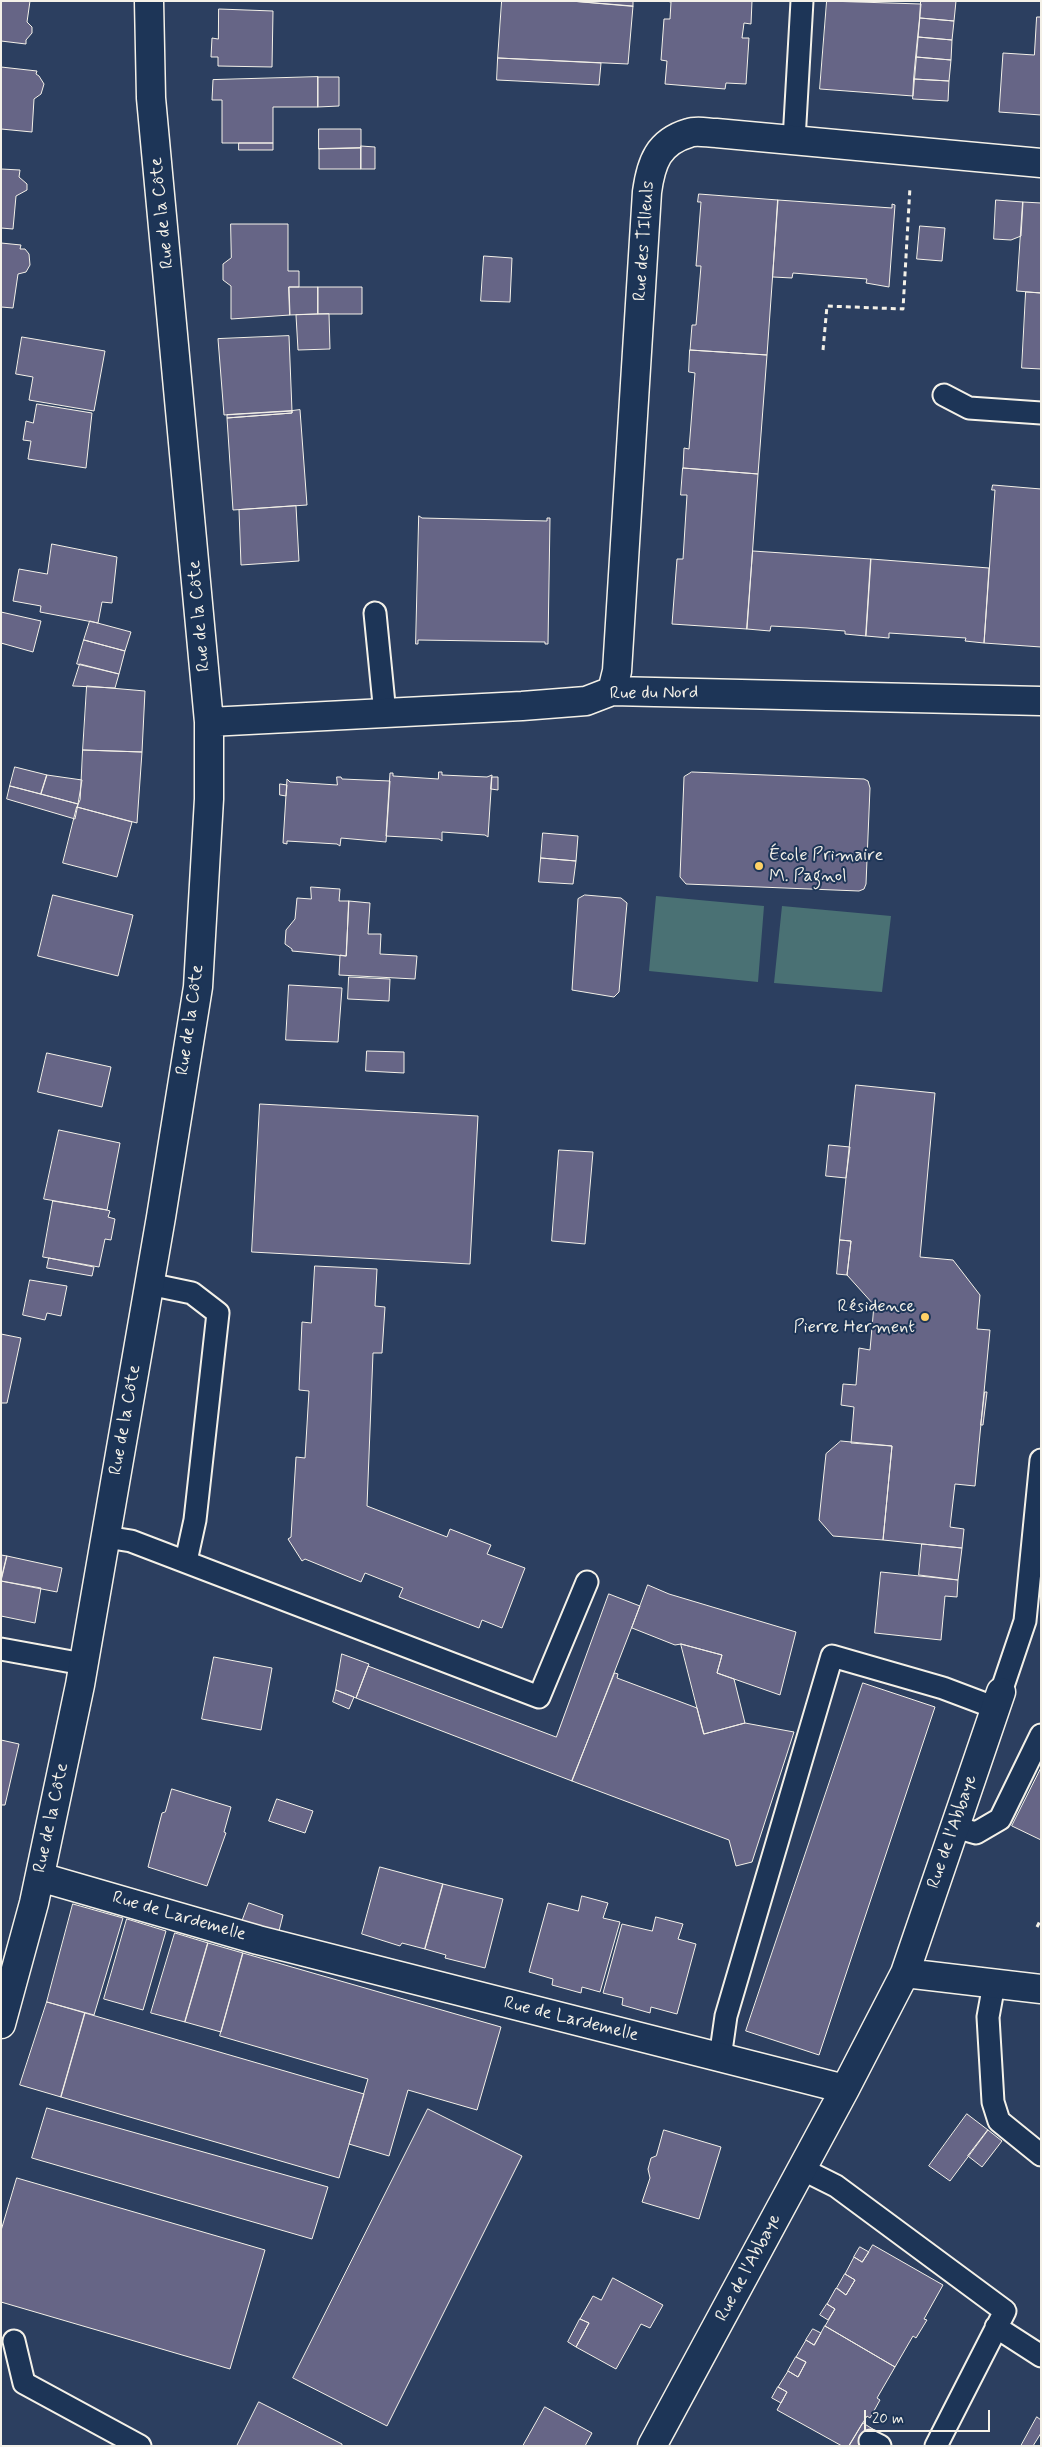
<!DOCTYPE html>
<meta charset="utf-8">
<style>
body{margin:0}
#map{position:relative;width:1042px;height:2447px;overflow:hidden;background:#2c3f60;font-family:Mynerve,sans-serif}
canvas{display:block}
.frame{position:absolute;inset:0;border:2px solid #f4f1e8;pointer-events:none}
.scale{position:absolute;left:864px;top:2410px;width:126px;height:22px;box-sizing:border-box;border:2px solid #f4f1e8;border-top:0;padding-left:6px;font-size:15px;line-height:18px;white-space:nowrap;color:#f4f1e8;-webkit-text-stroke:4px #1d3557;paint-order:stroke}
</style>
<div id="map">
<canvas width="1042" height="2447"></canvas>
<div class="frame"></div>
<div class="scale">20 m</div>
</div>
<script>
const context = document.querySelector('canvas').getContext('2d');
context.lineJoin = 'round';
function fill(path, color) { context.fillStyle = color; context.fill(path, 'evenodd'); }
function trace(path, color, width, dash) { context.strokeStyle = color; context.lineWidth = width; context.lineCap = dash ? 'butt' : 'round'; context.setLineDash(dash || []); context.stroke(path); }
function drawText(font, color, halo, rows, align = 'center') {
  context.font = font + ' Mynerve,sans-serif'; context.lineWidth = 4; context.setLineDash([]); context.textBaseline = 'middle'; context.strokeStyle = halo; context.fillStyle = color; for (const [text, x, y, turn = 0] of rows) {
    context.save(); context.translate(x, y); context.rotate((+turn || 0) * Math.PI / 180); context.textAlign = isNaN(turn) ? turn : align; if (halo) context.strokeText(text, 0, 0); context.fillText(text, 0, 0); context.restore();
  }
}
const green = new Path2D(`
 M656,896L764,906L758,982L649,971Z
 M782,906L891,916L882,992L774,983Z`);
const building = new Path2D(`
 M1,1H30L27,22L32,27V33L26,40V44L1,41Z
 M502,1H571L633,6L628,64L498,58Z
 M571,1H633V6Z
 M752,1L751,24L744,23L742,38H749L746,84L726,83L725,89L665,84L667,61L661,60L664,19H670L671,2L666,1Z
 M827,1L921,4L913,96L820,89Z
 M921,1H956L954,21L920,18Z
 M219,9L273,11L272,67L218,66V57H211L212,38L218,39Z
 M1037,17H1041V115L999,112L1003,53L1034,55Z
 M920,18L954,21L952,40L918,37Z
 M918,37L952,40L951,60L916,57Z
 M916,57L951,60L949,81L914,79Z
 M498,58L601,63L599,85L497,80Z
 M1,67L37,71L36,74L39,76L44,84L41,94L34,99L32,132L1,129Z
 M318,77H339V106L318,107Z
 M318,77V107H273V143H222V100H212L213,80Z
 M914,79L949,81L948,101L913,99Z
 M319,129H361V148L319,149Z
 M239,143H273V150H239Z
 M361,146L375,147V169H361Z
 M361,148V169H319V149Z
 M1,169L20,170L19,177L27,184V190L16,196L13,229L1,228Z
 M699,194L778,200L767,355L690,350L692,325H696L701,266H696L701,202H698Z
 M778,200L892,208V204L895,205L889,287L866,283L867,279L793,273L792,278L773,277Z
 M996,200L1023,202L1021,236L1011,240L994,239Z
 M1023,202L1041,203V293L1017,291Z
 M231,224H288V271H299V287H289L290,315L231,319V286L223,280V264L231,258Z
 M920,226L945,228L942,261L917,259Z
 M1,243L21,245L20,249H25L29,254L30,265L26,272L18,274L13,308L1,307Z
 M484,256L512,258L510,302L481,301Z
 M289,287H318V314L290,315Z
 M318,287H362V314H318Z
 M1026,292L1041,293V369L1022,368Z
 M329,314L330,349L298,350L296,315Z
 M289,336L292,411L224,415L218,339Z
 M22,337L105,351L94,411L29,400L33,377L16,374Z
 M690,350L767,355L758,474L683,468L684,448L689,449L695,373L689,372Z
 M37,404L92,413L86,468L28,459L31,441L23,440L26,421L33,423Z
 M300,410L307,505L233,510L227,418L292,413V411Z
 M292,411V413L227,418V415Z
 M683,468L758,474L747,629L672,624L677,559H683L687,495H681Z
 M993,485L1041,489V647L984,643L995,490H992Z
 M296,506L299,561L241,565L239,510Z
 M419,516L422,518L547,521V518H550L548,644H545V642L418,640V644H416Z
 M52,544L117,557L112,603L102,602L98,623L40,612L41,606L13,601L19,569L47,574Z
 M753,551L871,559L866,636L845,634V631L807,628L771,626L770,631L747,629Z
 M871,559L989,568L984,643L965,641L966,638L889,633V638L866,636Z
 M1,612L41,621L33,652L1,643Z
 M90,621L131,632L125,651L84,640Z
 M84,640L125,651L119,674L77,664Z
 M80,664L119,674L115,688L73,686Z
 M87,686L145,691L142,752L83,750Z
 M83,750L142,752L137,823L77,807L80,800Z
 M15,767L47,775L41,794L10,786Z
 M439,772H442V775L487,777L492,775L488,837L485,835L442,832V841L439,839L386,836L390,773H393V776L438,779Z
 M692,772L864,779L868,781L870,788L866,884L864,889L859,891L686,884L680,877L684,777Z
 M47,775L82,780L78,804L41,794Z
 M337,777H341L342,779L390,781L386,842L341,838L340,846L337,844L287,841V844L283,843L287,779L290,782L337,785Z
 M492,777H498V790L491,789Z
 M280,784L287,785L286,796L280,795Z
 M10,786L78,804L75,819L7,799Z
 M77,807L132,822L117,877L63,863Z
 M543,833L578,836L576,861L541,858Z
 M541,858L576,861L573,884L539,882Z
 M311,887L340,889L339,901H349L346,956L292,951V949L285,944L286,930L295,919L297,898L311,899Z
 M53,895L133,915L118,976L38,956Z
 M585,895L621,898L627,903L619,992L614,997L572,990L578,899Z
 M349,901L370,903L368,934H381L380,954L417,956L415,979L339,975L340,955L346,956Z
 M349,977L390,979L389,1001L348,999Z
 M289,985L342,988L338,1042L286,1040Z
 M367,1051L404,1052V1073L366,1071Z
 M47,1053L111,1067L102,1107L38,1092Z
 M856,1085L935,1093L920,1257L953,1260L980,1295L977,1329L990,1330L975,1486L955,1484L950,1527L964,1529L962,1548L883,1540L892,1446L851,1443L854,1407L841,1405L843,1384L856,1385L859,1348L870,1350L874,1305L847,1275L851,1241L840,1240Z
 M260,1104L478,1116L470,1264L252,1252Z
 M59,1130L120,1143L107,1210L44,1199Z
 M829,1145L850,1147L846,1178L826,1176Z
 M559,1150L593,1152L585,1244L552,1241Z
 M53,1201L107,1210L110,1211L108,1217L115,1219L111,1240L105,1239L99,1267L43,1257Z
 M840,1240L851,1241L847,1275L837,1274Z
 M49,1258L94,1267L92,1276L47,1268Z
 M315,1266L377,1269L375,1306L385,1307L382,1353H373L367,1506L447,1537L450,1529L491,1545L487,1554L525,1568L502,1628L482,1620L479,1628L399,1597L403,1588L365,1573L361,1582L305,1559L302,1561L288,1539L291,1537L296,1457L305,1458L309,1391L299,1390L302,1322L311,1323Z
 M30,1280L67,1286L61,1316L47,1313L45,1320L23,1315Z
 M1,1334L21,1338L7,1403H1Z
 M985,1392H987L983,1425H981Z
 M841,1441L892,1446L883,1540L833,1536L819,1520L826,1454Z
 M922,1544L962,1548L958,1580L919,1575Z
 M1,1555L7,1556L1,1581Z
 M7,1556L62,1568L57,1592L1,1581Z
 M881,1572L958,1580L957,1597L945,1596L941,1640L875,1633Z
 M1,1581L41,1588L35,1623L1,1616Z
 M648,1585L669,1594L796,1632L780,1695L717,1673L722,1655L681,1644L675,1645L632,1628Z
 M609,1594L640,1606L572,1781L356,1698L368,1666L556,1737Z
 M681,1644L722,1655L717,1673L734,1679L745,1723L704,1734Z
 M342,1654L369,1664L356,1698L336,1690Z
 M214,1657L272,1668L261,1730L202,1719Z
 M615,1673L618,1674L617,1678L697,1708L704,1734L745,1723L794,1732L752,1862L736,1866L729,1840L572,1781Z
 M863,1683L935,1707L819,2055L746,2031Z
 M336,1690L354,1697L349,1709L333,1702Z
 M1,1740L19,1744L5,1805H1Z
 M1041,1768V1840L1012,1826Z
 M172,1789L231,1807L224,1832L226,1833L207,1886L148,1867L162,1813L165,1812Z
 M277,1799L313,1811L305,1833L269,1821Z
 M380,1867L443,1884L425,1949L402,1943L400,1946L362,1934Z
 M443,1884L503,1899L485,1968L445,1958L446,1955L425,1949Z
 M582,1896L608,1903L603,1918L620,1922L600,1992L582,1987L581,1993L552,1985L553,1979L529,1972L548,1903L578,1911Z
 M249,1903L283,1915L277,1939L240,1927Z
 M73,1904L123,1918L94,2015L47,2002Z
 M656,1917L683,1924L678,1939L696,1944L677,2014L651,2007L650,2013L622,2005L623,1998L603,1993L622,1924L652,1931Z
 M127,1919L166,1931L143,2010L104,1999Z
 M175,1933L208,1943L185,2022L151,2013Z
 M208,1943L243,1953L221,2032L185,2022Z
 M243,1953L501,2027L477,2110L408,2090L389,2156L349,2144L368,2079L220,2036Z
 M47,2002L85,2013L61,2097L20,2085Z
 M85,2013L364,2094L339,2178L61,2097Z
 M47,2108L328,2187L312,2239L32,2158Z
 M428,2109L522,2156L387,2426L293,2378Z
 M967,2114L988,2130L950,2181L929,2166Z
 M664,2130L721,2147L699,2219L642,2202L650,2178L648,2169L651,2158L656,2156Z
 M988,2130L1002,2141L982,2167L968,2156Z
 M17,2178L265,2250L230,2369L1,2302V2231Z
 M873,2245L943,2285L924,2319L927,2320L916,2338L913,2336L895,2367L825,2326L835,2309L827,2304L836,2288L846,2295L855,2280L845,2274L854,2257L862,2262Z
 M860,2247L869,2252L862,2262L854,2257Z
 M845,2274L855,2280L846,2295L837,2288Z
 M613,2278L663,2305L650,2328L641,2324L616,2369L576,2347L589,2323L580,2319L593,2296L601,2300Z
 M827,2304L835,2309L828,2320L820,2315Z
 M580,2319L589,2323L576,2347L568,2342Z
 M825,2326L895,2367L877,2398L880,2400L870,2418L867,2416L849,2446H842L777,2410L787,2392L778,2387L788,2371L798,2377L806,2362L796,2357L806,2340L814,2345Z
 M813,2329L821,2333L814,2345L806,2340Z
 M796,2357L806,2362L798,2377L788,2371Z
 M778,2387L787,2392L781,2403L772,2398Z
 M259,2402L342,2444V2446H237Z
 M545,2407L592,2433L585,2446H523Z
 M1037,2417L1041,2420V2433L1033,2446H1021Z
 M863,2423L876,2431L866,2446H849Z`);
const path = new Path2D(`
 M823,350L827,306L903,309L910,187
 M1037,1927L1041,1919`);
const lane = new Path2D(`
 M794,140L802,1
 M944,395L969,408L1041,413
 M375,613L385,714
 M149,1284L192,1293L218,1313L195,1520L186,1561
 M106,1537L131,1541L539,1697L587,1582
 M1,1649L83,1664
 M1001,1692L1025,1621L1041,1460
 M955,1827L976,1833L1000,1819L1041,1735
 M994,1984L988,2017L993,2102L999,2121L1041,2155
 M720,2058L726,2016L832,1656L943,1688L996,1708
 M802,2169L836,2186L1005,2311L936,2446
 M996,2327L1041,2356
 M14,2341L24,2383L140,2446
 M870,2441L880,2446`);
const street = new Path2D(`
 M612,691L617,671L647,192C651,163 658,142 689,133C697,130 708,133 716,133L1041,163
 M209,722L522,706L586,701L612,691L1041,701
 M40,1877L258,1940L845,2089L905,1973L1001,1692
 M905,1973L1041,1989
 M1,2024L34,1903L80,1685L161,1217L198,987L209,799V722L151,98L149,1
 M652,2446L845,2089`);
const markers = [
 [759,866,5,"#ffd166"],
 [925,1317,5,"#ffd166"]
];
const streetNames = [
 ["Rue de la Côte",163,213,-96],
 ["Rue des TIlleuls",645,241,-86],
 ["Rue de la Côte",200,616,-95],
 ["Rue du Nord",654,694,-1],
 ["Rue de la Côte",191,1020,-82],
 ["Rue de la Côte",126,1420,-80],
 ["Rue de la Côte",52,1818,-78],
 ["Rue de l'Abbaye",953,1832,-71],
 ["Rue de Lardemelle",179,1917,16],
 ["Rue de Lardemelle",571,2020,14],
 ["Rue de l'Abbaye",749,2268,-62]
];
const poiNames = [
 ["École Primaire",769,856],
 ["M. Pagnol",769,877],
 ["Résidence",915,1307,"right"],
 ["Pierre Herment",915,1328,"right"]
];
fill(green, '#4a7174');
fill(building, '#666586');
trace(building, '#f4f1e8', 1);
trace(lane, '#f4f1e8', 25);
trace(street, '#f4f1e8', 31);
trace(path, '#f4f1e8', 3, [5, 4]);
trace(lane, '#1d3557', 21);
trace(street, '#1d3557', 28);
for (const [x, y, r, color] of markers) { const dot = new Path2D(); dot.arc(x, y, r, 0, 2 * Math.PI); context.fillStyle = color; context.fill(dot); trace(dot, '#1d3557', 2); }
drawText('18px', '#f4f1e8', '#1d3557', streetNames);
drawText('18px', '#f4f1e8', '#1d3557', poiNames, 'left');
</script>
